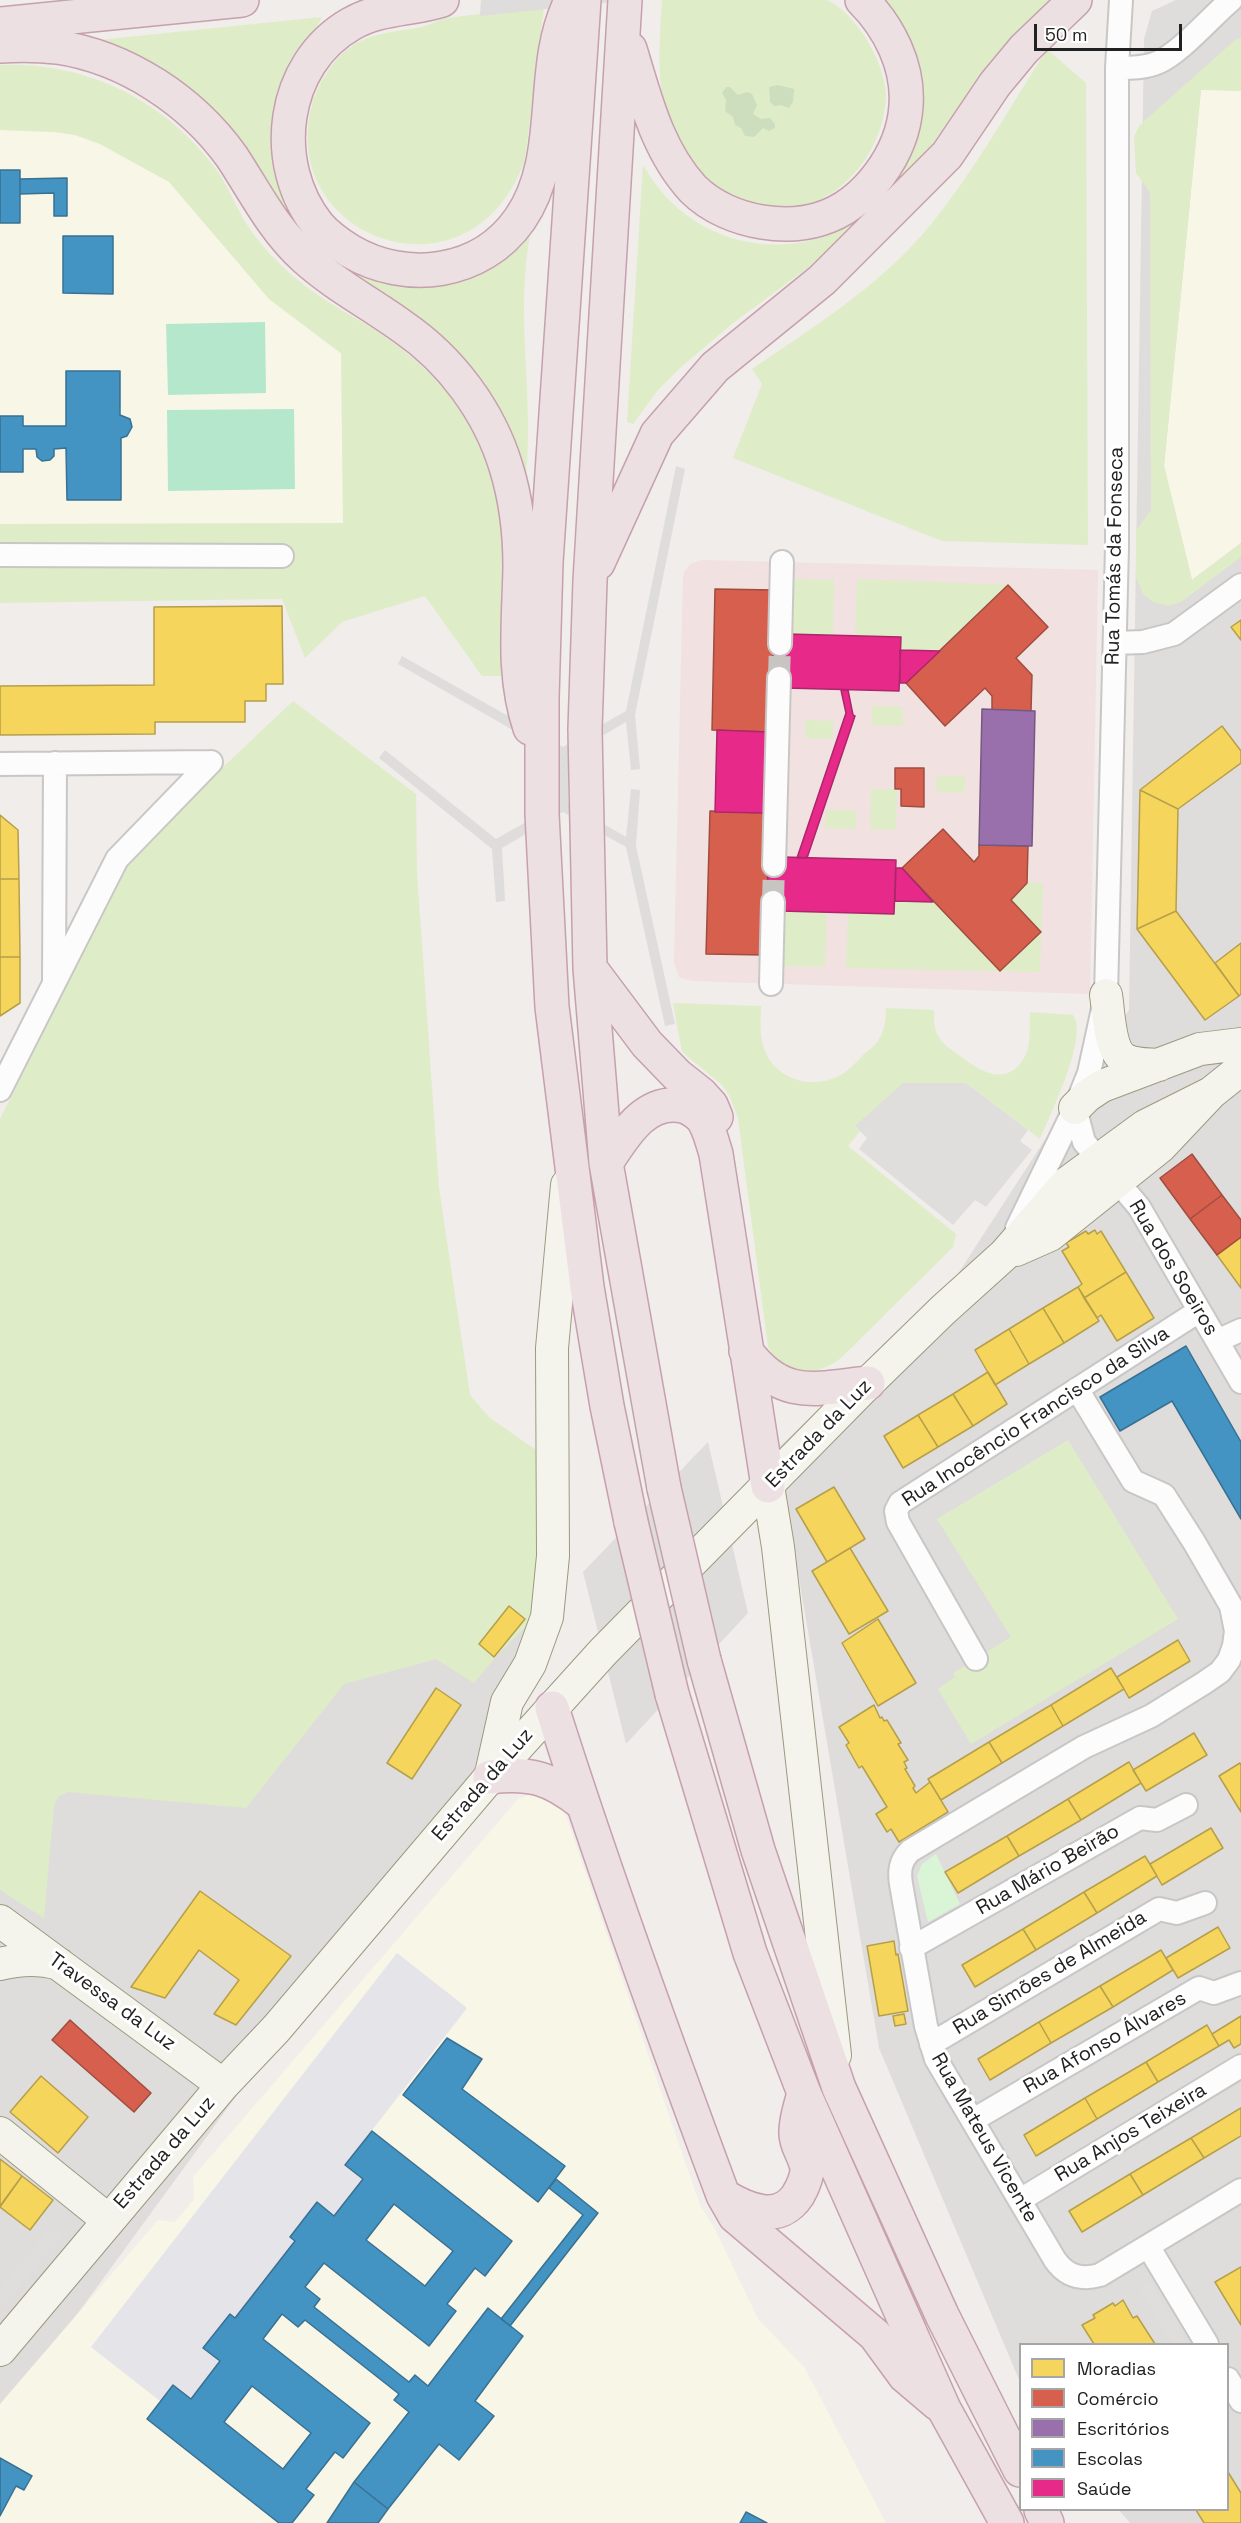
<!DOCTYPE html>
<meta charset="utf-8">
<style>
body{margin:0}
#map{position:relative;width:1241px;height:2523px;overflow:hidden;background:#f0edea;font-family:"Space Grotesk",sans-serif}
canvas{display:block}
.legend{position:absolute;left:1019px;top:2343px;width:210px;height:168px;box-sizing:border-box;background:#fff;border:2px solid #a6a6a6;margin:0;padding:8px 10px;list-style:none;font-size:18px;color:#212121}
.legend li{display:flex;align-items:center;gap:12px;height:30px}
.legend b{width:30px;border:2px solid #a6a6a6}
.scale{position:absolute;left:1034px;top:24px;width:148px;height:27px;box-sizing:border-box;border:3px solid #212121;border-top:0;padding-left:8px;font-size:18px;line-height:21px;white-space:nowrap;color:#212121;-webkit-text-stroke:4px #fff;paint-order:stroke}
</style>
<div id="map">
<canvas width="1241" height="2523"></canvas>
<ul class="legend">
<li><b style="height:16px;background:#f6d55c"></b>Moradias</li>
<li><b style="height:16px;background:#d6604d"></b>Comércio</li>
<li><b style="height:16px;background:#9970ab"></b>Escritórios</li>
<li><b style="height:16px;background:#4393c3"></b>Escolas</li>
<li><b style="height:16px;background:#e7298a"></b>Saúde</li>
</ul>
<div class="scale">50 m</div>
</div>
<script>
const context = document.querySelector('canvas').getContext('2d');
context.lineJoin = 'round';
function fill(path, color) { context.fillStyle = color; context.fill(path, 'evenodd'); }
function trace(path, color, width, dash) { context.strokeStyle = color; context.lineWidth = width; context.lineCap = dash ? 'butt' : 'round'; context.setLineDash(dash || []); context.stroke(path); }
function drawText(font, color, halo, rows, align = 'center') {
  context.font = font + ' "Space Grotesk",sans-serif'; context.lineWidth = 6; context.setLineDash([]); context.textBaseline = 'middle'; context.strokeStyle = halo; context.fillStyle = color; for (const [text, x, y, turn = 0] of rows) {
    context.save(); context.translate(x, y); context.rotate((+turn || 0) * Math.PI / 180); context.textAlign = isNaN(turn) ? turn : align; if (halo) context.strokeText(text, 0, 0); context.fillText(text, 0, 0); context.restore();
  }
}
const residential = new Path2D(`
 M1176,0H1241V2523H1130L1119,2510H1228V2344H1020V2382L879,2048L777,1449L952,1283L1129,1010L1144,39L1152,11Z
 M564,1598L475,1769L0,2420V1761Z`);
const commercial = new Path2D(`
 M702,560L1098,570L1090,994L693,981L679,977L674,963L683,579L684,572L690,564Z`);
const education = new Path2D(`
 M1201,89L1241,91V543L1192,580L1164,466Z
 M0,130L55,132L75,135L100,144L169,182L269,299L341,354L343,523L0,524Z
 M533,1793L553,1799L564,1810L700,2205L715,2229L758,2319L805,2368L886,2523H0V2404L158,2220L175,2222L184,2211L194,2199L193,2177L518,1799Z`);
const grass = new Path2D(`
 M545,0L525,160C470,311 276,238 312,105C318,83 333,59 352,46C372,32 398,32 421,27C430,25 438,20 447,18C461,16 474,15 488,13C507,10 526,4 545,0Z
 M662,0C703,0 744,0 785,0C797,0 814,0 826,0C843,5 864,33 872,49C879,63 886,80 886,96C885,138 857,184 817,201C779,218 724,204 695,174C689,167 669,123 666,113C656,77 660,36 662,0Z
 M884,0H1049L973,87L906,180L851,236L733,323L680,368L658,390L633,424L627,422L643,165C717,298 920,256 920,100C920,58 911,33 884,0Z
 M322,17C317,30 302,41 294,54C267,103 267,155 286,207L283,210L245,147L99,40Z
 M1241,38V91L1201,90L1164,466L1192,580L1241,543V557L1181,602L1168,606L1153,602L1143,594L1136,577V531L1151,510L1150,192L1136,173L1134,136L1140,125L1235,40Z
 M1047,49L1086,83L1088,545L942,541L733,458L762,384L752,369C815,326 883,284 932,223C975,170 1010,107 1047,49Z
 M0,65C84,61 165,100 215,168C228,185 235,205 246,223C259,244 276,261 294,277C321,300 352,315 381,334C421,361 456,396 478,440C515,511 504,598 503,676H482L425,596L342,622L305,658L282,599L0,603V524L343,523L341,353L269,299L169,182L100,144L75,135L55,132L0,130Z
 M530,235C515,315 534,396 526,476C512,413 472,357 420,319C396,301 368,286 343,270L345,266C417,301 474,293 530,235Z
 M788,579L834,580L833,635L787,634Z
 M857,579L1008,585L940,651L900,650V637L855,635Z
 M293,701L416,794L417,872L439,1188L470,1395L490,1418L536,1450V1603L530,1622L494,1659L474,1683L436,1659L344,1684L246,1808L68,1792L59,1796L54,1805L44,1918L0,1890V1119L76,966L97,915L128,857Z
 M872,706L903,707V726L872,725Z
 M806,720L833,721V739L805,738Z
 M936,776H965L964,793L936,792Z
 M871,789H897L896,830L870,829Z
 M826,810H856V829L825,828Z
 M1027,883H1043L1040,972L846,968L848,913L894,914L895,901L933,902L1000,971L1041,932L1011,900Z
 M780,911L827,912L825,967L779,966Z
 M673,1003L761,1006C761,1020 759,1038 765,1051C777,1080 812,1090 839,1076C848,1071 856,1063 863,1055C869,1050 876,1045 879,1039C885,1029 886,1019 886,1008L934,1010C934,1019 933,1028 939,1037C943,1045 952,1050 960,1056C979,1071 1007,1088 1024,1058C1032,1045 1029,1027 1030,1012L1073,1015C1089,1036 1050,1115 1040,1139L966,1083L855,1127L860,1131L848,1146L956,1234L953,1247L841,1358C817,1377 784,1377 768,1347L738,1118L729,1095L722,1085L682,1052Z
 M1068,1440L1178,1619L971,1744L938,1689L955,1677L953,1673L1011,1637L937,1519Z`);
const forest = new Path2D(`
 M778,85L794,89L793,102L789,108L781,105L774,106L770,102L769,87Z
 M726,87H730L738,95L747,92L752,94L757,105L753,114L761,119L770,118L775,124V128L769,131L763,128L754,137L745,136L741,128L735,125L733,117L725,111L726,100L722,93Z`);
const park = new Path2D(`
 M936,1854L960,1904L928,1922L917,1876L922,1864Z`);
const pitch = new Path2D(`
 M265,322L266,393L168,395L166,324Z
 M294,409L295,489L168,491L167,410Z`);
const parking = new Path2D(`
 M903,1083H966L1028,1130L1020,1141L1032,1150L986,1207L975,1200L953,1225L859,1149L867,1138L855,1126Z
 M66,2231L0,2311V2288L47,2232Z
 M1149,2281L1188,2344H1173L1138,2287Z`);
const plaza = new Path2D(`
 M397,1953L467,2008L345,2165L363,2179L334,2216L316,2203L290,2236L295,2241L235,2318L229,2315L204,2348L220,2361L191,2399L173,2385L160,2401L91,2347Z`);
const pier = new Path2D(`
 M481,0H633L480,16Z
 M676,466L685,469L635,715L640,769L631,770L626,722L568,756V803L626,837L631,789L640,790L636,846L675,1024L665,1026L626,847L563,812L502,848L505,901L496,902L492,849L379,758L385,750L496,839L558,804V756L398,664L402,656L563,747L626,711Z
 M708,1442L748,1613L626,1744L583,1572Z`);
const homes = new Path2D(`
 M282,606L283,684H266V701H245V722H155V734L0,735V686L154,685V607Z
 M1241,620V640L1231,627Z
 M1222,726L1241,751V763L1178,809L1140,790Z
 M1140,790L1178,809L1176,911L1137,929Z
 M0,815L18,830L19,879H0Z
 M0,879H19L20,957H0Z
 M1176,911L1239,996L1205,1020L1137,929Z
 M1241,943V994L1239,996L1215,963Z
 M0,957H20V1003L0,1016Z
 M1095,1230L1097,1234L1101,1231L1126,1272L1084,1298L1078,1287L1082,1284L1062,1251L1069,1247L1066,1243L1086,1231L1088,1234Z
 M1241,1237V1288L1217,1255Z
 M1126,1272L1154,1318L1117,1341L1101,1315L1097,1318L1084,1298Z
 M1078,1287L1099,1321L1064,1343L1043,1308Z
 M1043,1308L1064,1343L1029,1364L1009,1329Z
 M1009,1329L1029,1364L995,1385L975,1350Z
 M988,1372L1007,1404L973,1426L953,1394Z
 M953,1394L973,1426L938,1447L918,1415Z
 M918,1415L938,1447L903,1468L884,1436Z
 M834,1487L865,1539L827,1562L796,1509Z
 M850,1548L888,1611L849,1634L812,1571Z
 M509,1606L525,1619L494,1657L479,1644Z
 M878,1619L916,1683L878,1706L842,1643Z
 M1178,1640L1190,1661L1129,1698L1117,1677Z
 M1111,1668L1124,1689L1063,1726L1051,1705Z
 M436,1688L461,1705L412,1779L387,1763Z
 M874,1705L880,1718L882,1717L884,1721L887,1720L901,1743L898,1744L908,1760L904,1762L907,1768L905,1769L915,1786L913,1788L916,1793L930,1782L948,1812L899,1842L891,1829L887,1832L876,1814L887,1807L862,1766L859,1768L846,1745L849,1743L839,1727Z
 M1051,1705L1063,1726L1002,1763L989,1742Z
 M1194,1733L1207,1755L1146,1791L1133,1770Z
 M989,1742L1002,1763L941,1800L928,1779Z
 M1129,1762L1141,1783L1081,1820L1068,1799Z
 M1240,1763L1241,1765V1812L1219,1776Z
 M1068,1799L1081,1820L1019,1856L1007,1836Z
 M1211,1828L1223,1848L1162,1885L1150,1864Z
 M1007,1836L1019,1856L958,1893L945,1872Z
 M1145,1856L1157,1876L1097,1913L1084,1892Z
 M200,1891L291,1956L236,2025L214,2014L239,1980L199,1950L165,1998L131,1987Z
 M1084,1892L1097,1913L1036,1950L1023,1929Z
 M1218,1927L1230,1948L1178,1978L1166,1958Z
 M1023,1929L1036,1950L975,1987L962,1965Z
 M894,1941L896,1955L898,1954L908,2011L879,2016L867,1946Z
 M1161,1950L1173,1970L1113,2007L1100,1986Z
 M1100,1986L1113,2007L1051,2043L1039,2022Z
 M904,2014L906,2024L895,2026L893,2016Z
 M1241,2016V2044L1234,2048L1229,2040L1219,2046L1212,2034Z
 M1039,2022L1051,2043L990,2080L978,2059Z
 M1207,2025L1219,2046L1158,2082L1146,2062Z
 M1146,2062L1158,2082L1097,2119L1085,2098Z
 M41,2076L88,2117L58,2153L10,2112Z
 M1085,2098L1097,2119L1036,2156L1024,2135Z
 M1241,2108V2136L1204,2158L1191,2138Z
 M1191,2138L1204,2158L1143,2195L1130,2174Z
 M0,2159L22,2176L0,2206Z
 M1130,2174L1143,2195L1082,2232L1069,2211Z
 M22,2176L53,2200L30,2230L0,2207Z
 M1241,2267V2325L1215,2282Z
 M1123,2300L1133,2318L1137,2316L1155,2344H1094L1082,2325L1095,2318L1093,2315L1113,2303L1115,2306Z
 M1228,2472L1241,2493V2523H1204L1196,2510H1228Z`);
const shops = new Path2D(`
 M1008,585L1048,627L1016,658L1032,675L1031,711L992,710V696L985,688L945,726L906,683Z
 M715,589L775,590L771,732L712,730Z
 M895,768H924V807L901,806V789H895Z
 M710,811L769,813L766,955L706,954Z
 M943,829L974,862L979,856V845L1028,846L1027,883L1011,900L1041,932L1000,971L902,868Z
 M1192,1154L1222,1195L1190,1219L1160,1178Z
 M1222,1195L1241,1220V1237L1217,1255L1190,1219Z
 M70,2020L151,2093L134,2112L52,2040Z`);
const offices = new Path2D(`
 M982,709L1035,711L1032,846L979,845Z`);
const schools = new Path2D(`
 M0,170H20V223H0Z
 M67,178V216H54V193L20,194V179Z
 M63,236H113V294L63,293Z
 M66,371H120V415L130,419L132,427L127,436L121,438V500H67L66,448L54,449V456L50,460L42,461L37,457L36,449H23V472H0V416H23V426H66Z
 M1186,1346L1241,1442V1519L1172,1401L1120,1431L1100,1397Z
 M447,2038L482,2059L462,2089L565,2166L538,2202L403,2095Z
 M372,2131L512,2241L485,2276L475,2268L447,2304L456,2311L429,2346L324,2263L305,2287L320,2299L314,2307L409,2382L415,2375L428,2386L488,2308L523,2336L475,2401L494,2416L459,2460L439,2444L388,2509L354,2482L409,2412L394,2400L399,2394L305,2320L298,2327L282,2314L263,2339L370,2423L343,2458L335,2452L306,2489L314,2495L292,2523H279L147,2419L173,2385L191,2399L220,2361L203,2348L230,2314L235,2318L295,2241L290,2237L317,2202L334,2216L363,2179L345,2165ZM394,2204L453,2251L425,2286L366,2240ZM252,2386L311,2433L283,2469L224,2422Z
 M556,2179L598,2213L510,2326L501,2319L583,2215L549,2188Z
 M0,2458L32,2476L24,2490L16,2486L0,2516Z
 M354,2482L388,2509L378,2523H327Z
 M746,2512L767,2523H740Z`);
const health = new Path2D(`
 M787,634L901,637L899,691L786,688L773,678V643Z
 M900,650L940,651L906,683H900Z
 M841,690H848L853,715L855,716L807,858H797L846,713Z
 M717,730L767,732L765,813L715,812Z
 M782,857L896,860L894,914L780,911L767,902L768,865Z
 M896,868H902L933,902L895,901Z`);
const streetTunnel = new Path2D(`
 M779,678L780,644
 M773,902L774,865`);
const street = new Path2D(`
 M1117,68C1130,68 1146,68 1159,62C1181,52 1211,17 1231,0
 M0,555L282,556
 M1115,643L1143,642L1174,634L1241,585
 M780,644L782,562
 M0,764L211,762
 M774,865L779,678
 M54,981L55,763
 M771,984L773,902
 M0,1090L117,859L211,762
 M1075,1108L1084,1142L1139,1207L1241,1382
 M1017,1228L1075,1108L1089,1073L1106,995L1117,546V68L1121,0
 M1217,1341L1241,1330
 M1077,1389L1133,1481L1164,1495L1194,1542L1231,1606L1236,1631L1234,1646L1229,1660L1220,1672L1204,1683L1151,1716L1084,1747L910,1851C900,1861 899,1871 901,1884L926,2026L936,2059L1055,2260C1067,2277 1082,2280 1100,2275L1241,2190
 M976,1659L898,1522L896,1511L900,1503L1199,1311
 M911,1948L1140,1818L1157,1820L1186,1805
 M931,2044L1159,1909L1177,1913L1205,1903
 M973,2120L1199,1988L1214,1993L1241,1983
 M1020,2200L1241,2066
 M1148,2246L1207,2344
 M1228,2379L1241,2401`);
const secondary = new Path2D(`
 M1106,995C1109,1013 1109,1052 1126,1060C1136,1065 1148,1064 1159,1065
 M1075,1108L1087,1096L1102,1086L1200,1049L1241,1044
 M1016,1250L1050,1235L1160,1147L1211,1093L1241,1069
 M768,1486L778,1547L835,2055
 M491,1774L507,1702L530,1664L547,1617L553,1556L552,1348L567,1185
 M0,1921L223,2085
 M0,1964C20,1959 39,1958 59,1964
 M0,2133L108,2220
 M0,2350L223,2085L276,2029L490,1777L603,1652L868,1383L943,1310L1004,1255L1067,1183L1145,1126L1211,1093`);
const highway = new Path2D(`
 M442,0C411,10 380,7 351,24C281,64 269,164 318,225C327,236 339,244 350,251C406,284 481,275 520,219C564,155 537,69 571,1
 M584,0L546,562L542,698V814L552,1007L587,1287L607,1406L631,1522
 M625,0L590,581L585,729L590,968L606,1163L664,1488
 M0,24L242,0
 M0,46C19,45 38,45 57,47C126,57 192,101 232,157C255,192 273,229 305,258C335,285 370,303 403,327C451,360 489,411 506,467C516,499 520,534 520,567C519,622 512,675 530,728
 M630,49C645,98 657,150 693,189C711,207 737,218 762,222C781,225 801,225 820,219C866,205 903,153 906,106C909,66 889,27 862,0
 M598,563L657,434L715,367L822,280L947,155L995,84L1024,49L1075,0
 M590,968L647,1044L677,1075L701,1094L711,1105L716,1117
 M606,1163C624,1136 645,1098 683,1106C691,1108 702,1116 705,1123C710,1132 713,1144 716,1154L768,1486
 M746,1351C782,1400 814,1389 868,1383
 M704,1660L758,1850L839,2088L942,2315L1020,2470
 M672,1694L750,1953L804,2093L944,2409L1007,2523
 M552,1708C604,1872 663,2034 723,2195L735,2216L875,2335L905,2376L938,2404
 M490,1777C530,1772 550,1778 582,1803
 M724,2196C747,2210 779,2224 798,2195C802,2188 807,2178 807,2169C806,2157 796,2146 796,2134C795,2121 801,2105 804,2093
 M1041,2510L1047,2523`);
const highwayBridge = new Path2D(`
 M664,1488L704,1660
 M631,1522L672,1694`);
const streetNames = [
 ["Rua Tomás da Fonseca",1115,556,-89],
 ["Rua dos Soeiros",1173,1268,59],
 ["Rua Inocêncio Francisco da Silva",1036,1417,-33],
 ["Estrada da Luz",819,1434,-46],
 ["Estrada da Luz",483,1785,-49],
 ["Rua Mário Beirão",1048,1870,-30],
 ["Rua Simões de Almeida",1050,1973,-31],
 ["Travessa da Luz",112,2002,36],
 ["Rua Afonso Álvares",1105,2043,-30],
 ["Rua Anjos Teixeira",1131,2133,-31],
 ["Rua Mateus Vicente",984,2138,60],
 ["Estrada da Luz",165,2153,-49]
];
fill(residential, '#dfdddb');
fill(commercial, '#f1e1e0');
fill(education, '#f8f6e7');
fill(grass, '#dfecc8');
fill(forest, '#cddebf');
fill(park, '#d9f5d6');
fill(pitch, '#b5e7cd');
fill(parking, '#e0dedd');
fill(plaza, '#e5e4e9');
fill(pier, '#dedddc');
fill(homes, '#f6d55c');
trace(homes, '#b69f4a', 1.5);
fill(shops, '#d6604d');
trace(shops, '#a04d40', 1.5);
fill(offices, '#9970ab');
trace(offices, '#755882', 1.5);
fill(schools, '#4393c3');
trace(schools, '#397192', 1.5);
fill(health, '#e7298a');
trace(health, '#ac276a', 1.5);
trace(streetTunnel, '#c7c4c2', 22, [22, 11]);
trace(street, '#c8c7c6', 26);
trace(secondary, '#9b9a81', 34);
trace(highway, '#c6a0ae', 36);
trace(street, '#fdfcfc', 22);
trace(secondary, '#f4f4ec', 32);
trace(highway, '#ece0e3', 33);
trace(highwayBridge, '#c6a0ae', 36, []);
trace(highwayBridge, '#ece0e3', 33);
drawText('20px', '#212121', '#fff', streetNames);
</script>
